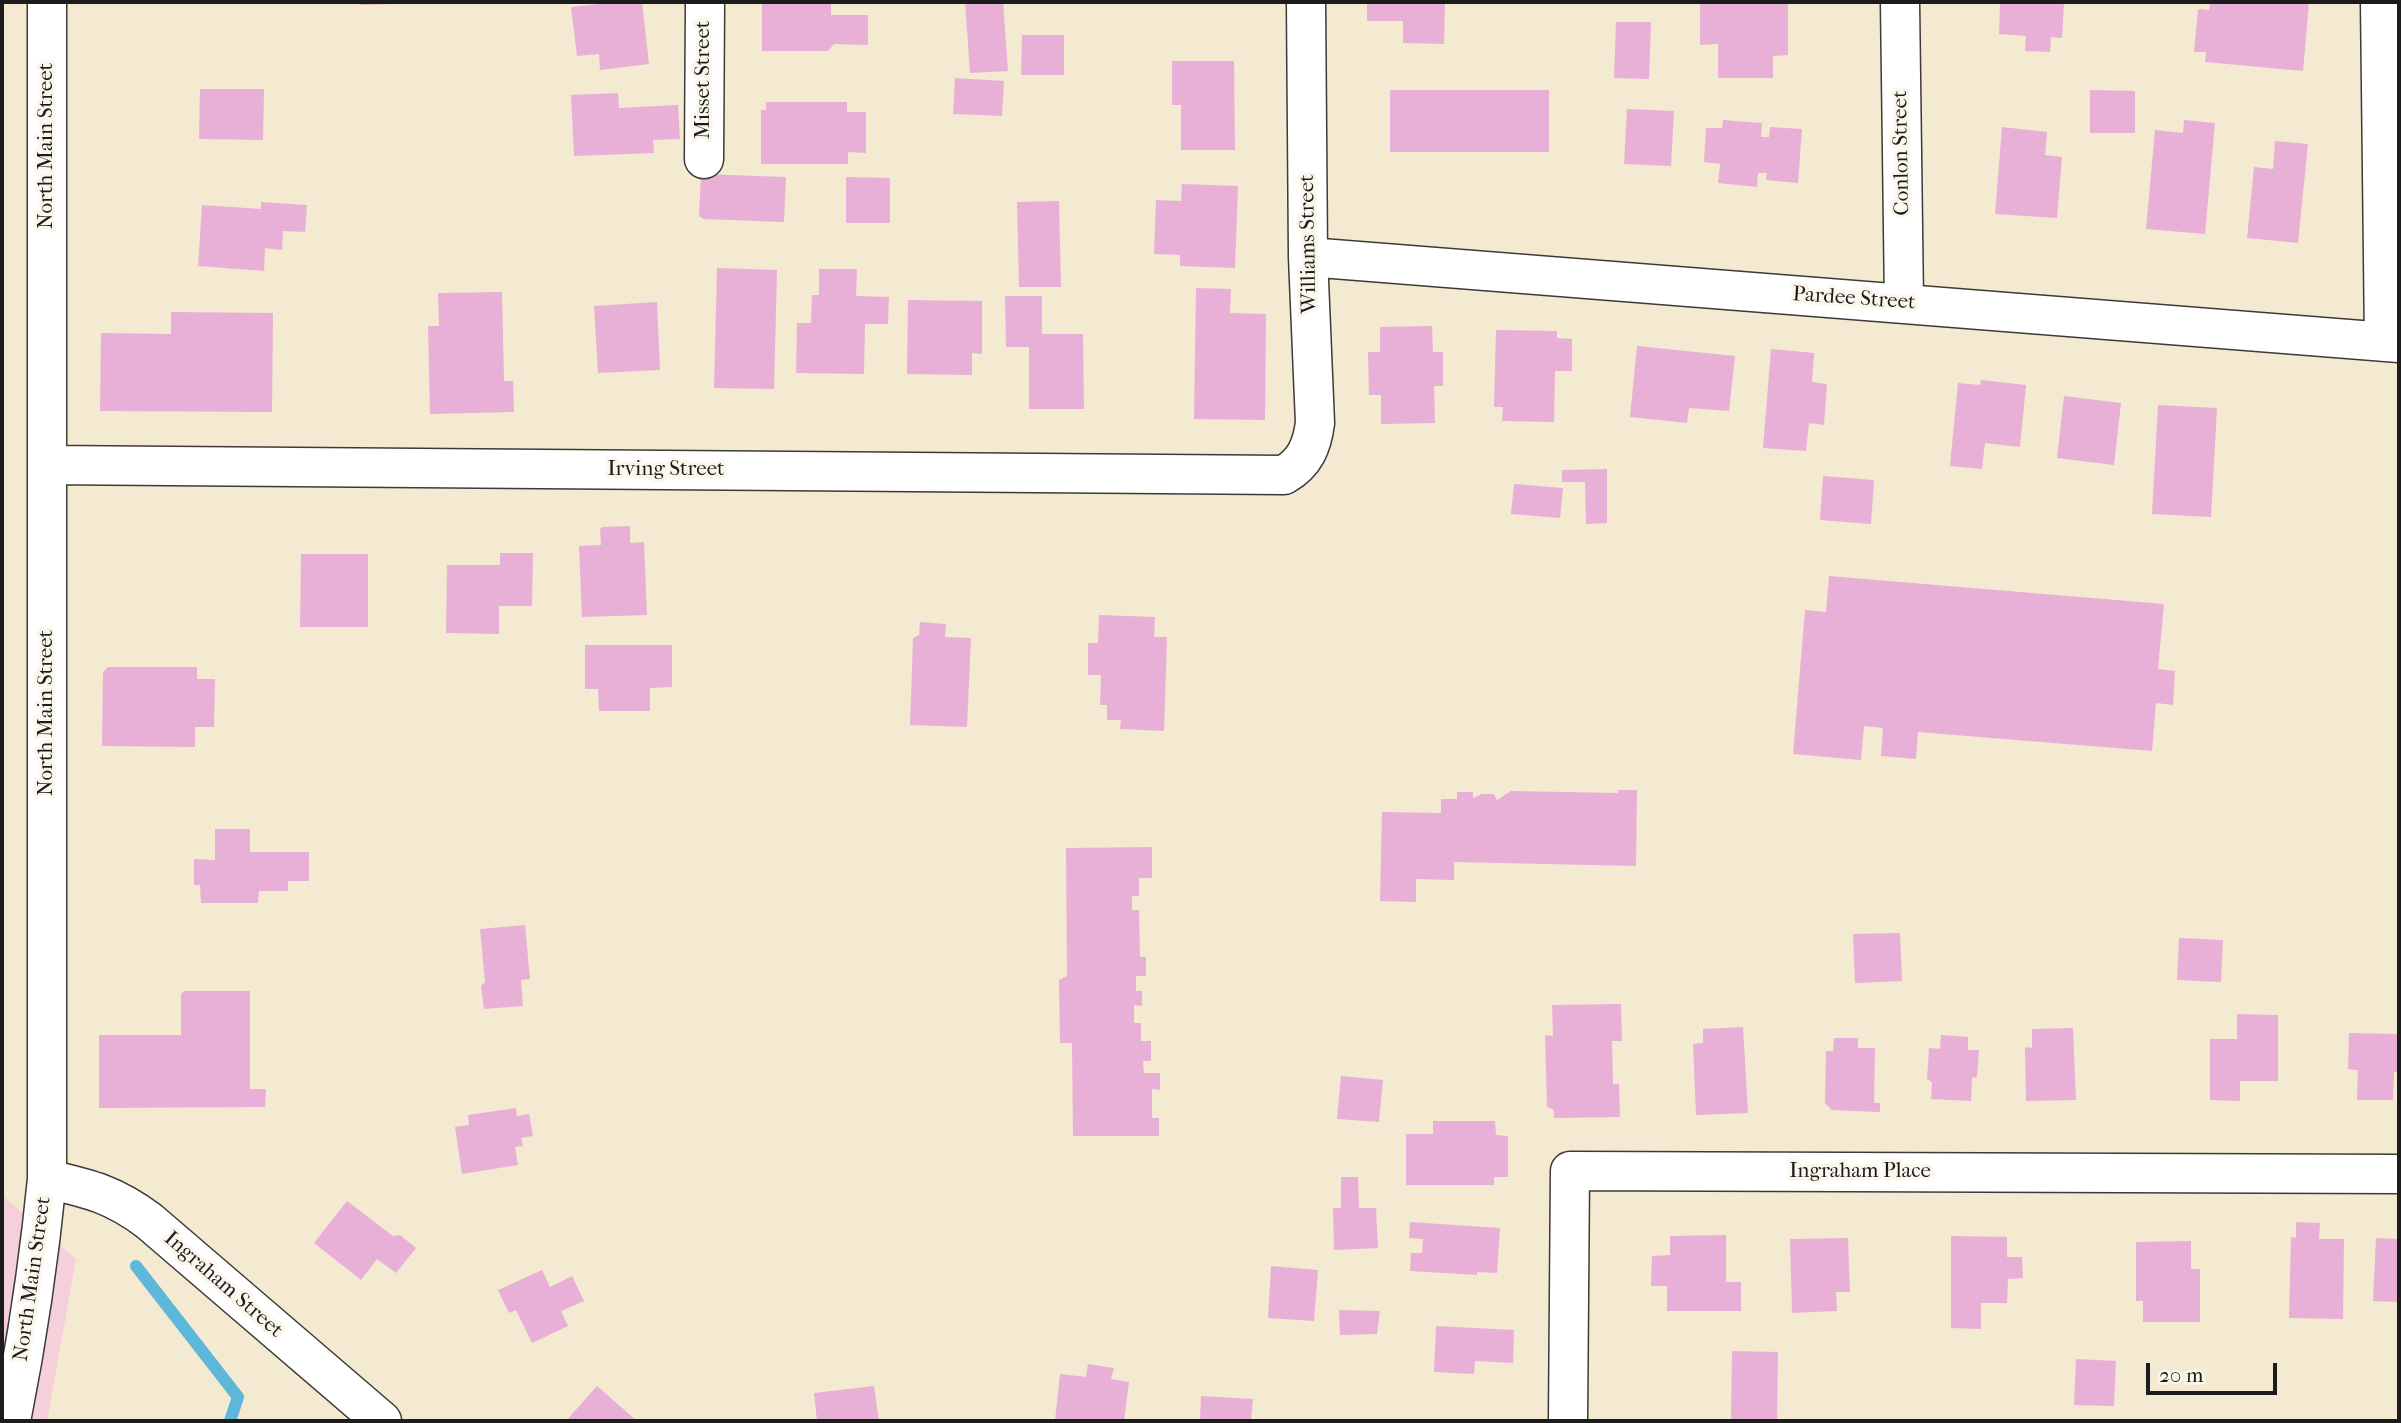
<!DOCTYPE html>
<style>
body{margin:0}
#map{position:relative;width:2401px;height:1423px;overflow:hidden;background:#f4e9d1;font-family:"IM FELL French Canon",serif}
canvas{display:block}
.frame{position:absolute;inset:0;border:4px solid #1c1c1c;pointer-events:none}
.scale{position:absolute;left:2146px;top:1363px;width:131px;height:32px;box-sizing:border-box;border:4px solid #1c1c1c;border-top:0;padding-left:9px;font-size:21px;line-height:24px;white-space:nowrap;color:#1c1c1c;-webkit-text-stroke:5px #fbf7ec;paint-order:stroke}
</style>
<div id="map">
<canvas width="2401" height="1423"></canvas>
<div class="frame"></div>
<div class="scale">20 m</div>
</div>
<script>
const context = document.querySelector('canvas').getContext('2d');
context.lineJoin = 'round';
function fill(path, color) { context.fillStyle = color; context.fill(path, 'evenodd'); }
function trace(path, color, width, dash) { context.strokeStyle = color; context.lineWidth = width; context.lineCap = dash ? 'butt' : 'round'; context.setLineDash(dash || []); context.stroke(path); }
function drawText(font, color, halo, rows, align = 'center') {
  context.font = font + ' "IM FELL French Canon",serif'; context.lineWidth = 7; context.setLineDash([]); context.textBaseline = 'middle'; context.strokeStyle = halo; context.fillStyle = color; for (const [text, x, y, turn = 0] of rows) {
    context.save(); context.translate(x, y); context.rotate((+turn || 0) * Math.PI / 180); context.textAlign = isNaN(turn) ? turn : align; if (halo) context.strokeText(text, 0, 0); context.fillText(text, 0, 0); context.restore();
  }
}
const built = new Path2D(`
 M2,1195L76,1259L47,1421H2Z`);
const stream = new Path2D(`
 M136,1266L238,1397L230,1421`);
const building = new Path2D(`
 M360,2H397V4L360,5Z
 M618,2H642L649,64L600,70L599,54L577,56L571,7Z
 M762,2H831V15H868V45L834,44L828,51H762Z
 M965,2H1003L1008,71L970,73Z
 M1367,2H1445L1444,44L1403,43V21H1367Z
 M1718,2H1788V55L1773,56V78H1718V44L1700,45V4H1718Z
 M2000,2H2064L2062,38L2051,37L2050,52L2025,51L2026,36L1999,34Z
 M2210,2H2309L2303,71L2205,62L2206,52H2194L2198,9L2209,10Z
 M1616,22H1651L1649,79L1614,78Z
 M1022,35H1064V75H1021Z
 M1172,61H1234L1235,150H1181V105H1172Z
 M955,78L1004,81L1002,116L953,114Z
 M200,89H264L263,140L199,139Z
 M1390,90H1549V152H1390Z
 M2090,90L2135,91V133H2090Z
 M618,93L619,108L678,105L680,139L653,140L654,153L574,156L571,95Z
 M766,102H847V112H866V153L848,152V164H761V110H766Z
 M1627,109L1674,111L1671,166L1624,164Z
 M1723,120L1762,123L1761,137H1769L1770,127L1802,129L1798,183L1766,180L1767,173H1758L1757,187L1718,183L1720,164L1704,162L1706,128H1722Z
 M2184,120L2215,123L2205,234L2146,229L2155,130L2183,133Z
 M2002,127L2047,132L2045,155L2062,157L2057,218L1995,214Z
 M2275,141L2308,144L2298,243L2247,238L2254,167L2273,169Z
 M701,174L786,177L784,222L703,219L699,216Z
 M846,177L890,178V223H846Z
 M1182,184L1238,186L1235,268L1180,266V255L1154,254L1156,200L1181,201Z
 M1059,201L1061,287H1019L1017,202Z
 M261,202L307,205L305,232L283,231L282,250L265,248L264,271L198,266L202,205L261,209Z
 M717,268L777,270L774,389L714,388Z
 M819,269H857L856,296L889,297L888,324H865L864,374L796,373L797,323H811L812,295H819Z
 M1196,288L1231,289L1230,313L1266,314L1265,420L1194,419Z
 M502,292L504,381H513L514,412L430,414L428,326H439L438,293Z
 M1005,296H1042V334H1083L1084,409H1029V347H1006Z
 M908,300L982,301V354L972,353V375L907,374Z
 M657,302L660,370L598,373L594,306Z
 M171,312L273,313L272,412L100,411L101,333L171,334Z
 M1432,326L1433,352H1443V386H1434L1435,423L1381,424V395H1369L1368,352H1380V327Z
 M1496,330L1557,331V338L1572,339V371H1555L1554,422L1502,421L1503,407H1494Z
 M1637,346L1735,356L1729,411L1689,408L1687,423L1630,417Z
 M1771,349L1814,353L1812,382L1827,384L1824,425L1809,423L1806,451L1763,448Z
 M1981,380L2026,385L2020,447L1985,443L1982,469L1950,466L1958,383L1980,385Z
 M2064,396L2121,403L2114,465L2057,458Z
 M2158,405L2217,408L2211,517L2152,514Z
 M1607,469V523L1586,524L1585,482H1562V470Z
 M1823,476L1874,480L1871,524L1820,520Z
 M1514,484L1563,488L1560,518L1511,514Z
 M630,526V543L644,542L647,615L582,617L579,546L601,545L600,529L603,527Z
 M500,553H533L532,606H499V634L446,633L447,565H500Z
 M301,554H368V627H300Z
 M1829,576L2164,604L2158,669L2175,671L2173,705L2156,703L2152,751L1918,732L1916,759L1881,756L1883,728L1864,726L1861,760L1793,754L1805,610L1826,612Z
 M1099,615L1155,617L1154,637H1167L1164,731L1120,729L1121,720H1107V705H1100L1101,675H1088V643H1098Z
 M920,622L946,624L945,637L971,638L967,727L910,725L913,638L919,635Z
 M585,645H672V687L650,688V711H599L598,689H585Z
 M108,667H197V679H215L214,727H195V747L102,746L103,672Z
 M1618,790H1637L1636,866L1454,862V880L1416,879V902L1380,901L1382,812L1441,813V799H1457V792H1473V798L1482,794H1494L1497,800L1511,791L1618,793Z
 M215,829H250V852H309V881H288V891H259L258,903H201L200,885H194V859L215,860Z
 M1152,847V878H1139V896H1132V910H1139L1140,957H1146V976H1136V991H1142V1006L1134,1005V1023H1141V1041H1151V1061H1143L1144,1073H1160V1090L1152,1089V1118H1159V1136H1073L1072,1043H1060L1059,980L1067,976L1066,848Z
 M525,925L530,979L521,980L523,1006L484,1009L481,986L485,982L480,929Z
 M1900,933L1902,981L1855,983L1853,934Z
 M2179,938L2223,940L2221,982L2177,980Z
 M184,991H250V1089H266L265,1107L99,1108V1035H181V994Z
 M1621,1004L1622,1041H1612L1613,1084H1619L1620,1117L1554,1118V1110L1547,1107L1545,1035L1553,1036L1552,1005Z
 M2237,1014L2278,1015V1081H2240V1101L2210,1100V1039H2237Z
 M1743,1027L1748,1113L1696,1115L1693,1044L1703,1043V1029Z
 M2073,1028L2076,1100L2026,1101L2025,1047L2032,1048V1029Z
 M2349,1033L2399,1034V1072H2394L2393,1100H2357L2358,1070L2348,1069Z
 M1941,1035L1968,1037V1050H1979L1977,1077L1972,1078L1971,1101L1931,1099L1932,1082L1927,1079L1929,1048L1940,1049Z
 M1834,1038H1858V1048H1875L1874,1103H1880V1112L1832,1110L1825,1103L1826,1051H1833Z
 M1341,1076L1383,1080L1379,1122L1337,1119Z
 M516,1108L517,1116L529,1114L533,1136L521,1138L523,1146L515,1147L518,1165L462,1174L455,1127L469,1125L468,1115Z
 M1433,1121H1495L1496,1135L1508,1136V1177H1494V1185H1406V1134H1433Z
 M1341,1177H1358L1359,1208H1376L1378,1248L1334,1250L1333,1208H1341Z
 M347,1201L393,1236L400,1235L416,1248L396,1273L377,1259L361,1280L314,1243Z
 M1410,1222L1500,1228L1497,1273L1477,1272V1275L1410,1271L1411,1253H1422L1423,1239L1409,1238Z
 M2296,1222L2320,1223L2319,1239H2344L2343,1319L2289,1318L2291,1237L2296,1238Z
 M1726,1235V1282H1741V1311H1667V1286H1651L1652,1256L1670,1255V1236Z
 M1951,1236L2007,1237V1257H2022L2023,1278L2008,1279L2007,1303H1981V1329L1951,1328Z
 M1848,1238L1850,1292H1836L1837,1311L1792,1313L1790,1239Z
 M2376,1238L2399,1239V1302L2373,1301Z
 M2191,1241V1269H2200V1322H2143V1301H2136V1242Z
 M1271,1266L1318,1270L1314,1321L1268,1318Z
 M542,1270L550,1287L572,1276L584,1301L561,1311L568,1326L532,1343L516,1310L509,1313L498,1290Z
 M1339,1310L1380,1311L1377,1334L1340,1335Z
 M1436,1326L1514,1330L1513,1363L1475,1361L1474,1374L1434,1372Z
 M1732,1351L1778,1352L1777,1421H1731Z
 M2076,1359L2116,1361L2114,1406L2074,1405Z
 M1088,1364L1114,1368L1111,1379L1129,1382L1124,1421H1055L1060,1374L1086,1377Z
 M597,1386L637,1421H566Z
 M874,1386L879,1421H817L814,1393Z
 M1201,1396L1253,1399L1251,1421H1200Z`);
const street = new Path2D(`
 M1900,2L1904,303
 M2380,2L2384,342
 M704,159L705,2
 M1308,257L2399,343
 M47,465L1284,475C1305,463 1312,446 1315,423L1308,257L1306,2
 M47,1179C90,1189 113,1194 149,1221L382,1421
 M11,1421C27,1341 39,1260 47,1179V2
 M1568,1421L1570,1171L2399,1174`);
const streetNames = [
 ["Misset Street",704,80,-90],
 ["North Main Street",47,146,-90],
 ["Conlon Street",1902,153,-91],
 ["Williams Street",1309,244,-91],
 ["Pardee Street",1854,299,4],
 ["Irving Street",666,470],
 ["North Main Street",47,713,-90],
 ["Ingraham Place",1860,1172],
 ["North Main Street",33,1279,-82],
 ["Ingraham Street",223,1285,41]
];
fill(built, '#f5cfd9');
trace(stream, '#5cb7d9', 12);
fill(building, '#e8b0d6');
trace(street, '#3c3b37', 41);
trace(street, '#fff', 38);
drawText('21px', '#1c1c1c', '#fbf7ec', streetNames);
</script>
